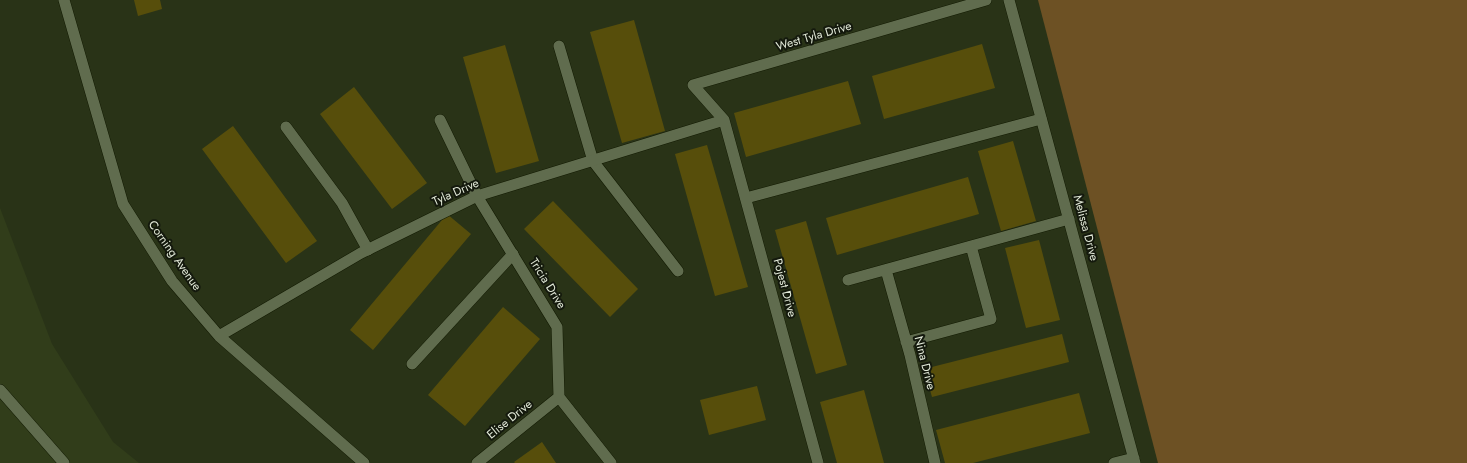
<!DOCTYPE html>
<style>
body{margin:0}
canvas{display:block;background:#293317}
</style>
<canvas width="1467" height="463"></canvas>
<script>
const context = document.querySelector('canvas').getContext('2d');
context.lineJoin = 'round';
function fill(path, color) { context.fillStyle = color; context.fill(path, 'evenodd'); }
function trace(path, color, width, dash) { context.strokeStyle = color; context.lineWidth = width; context.lineCap = dash ? 'butt' : 'round'; context.setLineDash(dash || []); context.stroke(path); }
function drawText(font, color, halo, rows, align = 'center') {
  context.font = font + ' Jost,sans-serif'; context.lineWidth = 4; context.setLineDash([]); context.textBaseline = 'middle'; context.strokeStyle = halo; context.fillStyle = color; for (const [text, x, y, turn = 0] of rows) {
    context.save(); context.translate(x, y); context.rotate((+turn || 0) * Math.PI / 180); context.textAlign = isNaN(turn) ? turn : align; if (halo) context.strokeText(text, 0, 0); context.fillText(text, 0, 0); context.restore();
  }
}
const built = new Path2D(`
 M0,208L52,344L113,442L139,463H0Z`);
const green = new Path2D(`
 M1038,0H1467V463H1158Z`);
const building = new Path2D(`
 M134,0H160L162,9L138,16Z
 M634,20L665,131L622,143L590,32Z
 M982,44L995,88L884,119L872,76Z
 M505,45L539,161L496,173L463,57Z
 M848,81L861,124L746,157L734,113Z
 M354,87L427,183L392,209L320,114Z
 M233,126L317,241L286,263L202,149Z
 M1013,141L1036,221L1001,231L978,151Z
 M707,145L748,287L715,296L675,154Z
 M968,177L979,214L837,255L826,218Z
 M553,201L638,289L610,317L524,229Z
 M447,214L471,234L373,350L350,330Z
 M806,221L847,365L816,374L775,230Z
 M1039,240L1060,320L1026,328L1005,248Z
 M503,307L540,339L465,426L428,395Z
 M1062,334L1069,362L932,397L924,369Z
 M757,386L766,420L709,435L700,400Z
 M864,390L884,463H837L820,402Z
 M1079,393L1090,433L973,463H945L936,430Z
 M542,442L556,463H515L514,462Z`);
const service = new Path2D(`
 M559,46L593,161L678,271
 M286,127L342,203L368,250
 M746,198L1041,119
 M886,270L910,355L935,463
 M848,280L1069,219
 M906,342L991,319L971,246
 M412,364L513,254
 M0,390L64,463`);
const minor = new Path2D(`
 M64,0L123,204L172,281L219,336L364,463
 M1009,0L1135,463
 M440,120L477,196L557,327L559,397L611,463
 M219,336L361,253L477,196L724,120
 M477,463L559,397
 M818,463L724,120L693,85L986,0
 M1114,463L1134,458`);
const streetNames = [
 ["West Tyla Drive",814,37,-16],
 ["Tyla Drive",456,193,-24],
 ["Melissa Drive",1085,228,75],
 ["Corning Avenue",174,256,55],
 ["Tricia Drive",547,284,58],
 ["Pojest Drive",784,288,75],
 ["Nina Drive",924,363,76],
 ["Elise Drive",510,420,-39]
];
fill(built, '#313d1a');
fill(green, '#6d5124');
fill(building, '#574e0b');
trace(service, '#121a02', 12);
trace(minor, '#121a02', 12);
trace(service, '#606c4e', 11);
trace(minor, '#606c4e', 11);
drawText('12px', '#e2e9d8', '#14190d', streetNames);
</script>
